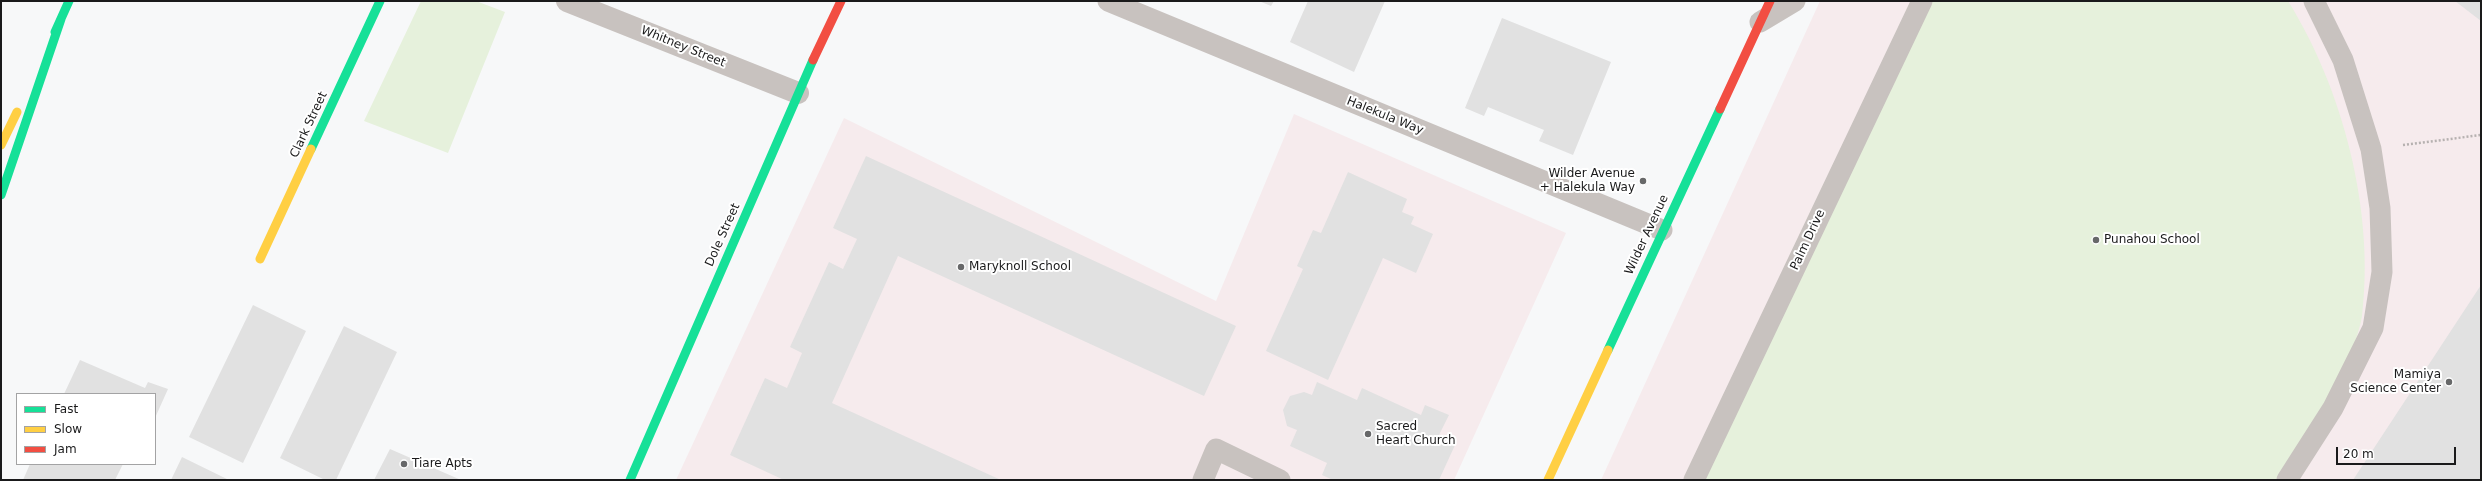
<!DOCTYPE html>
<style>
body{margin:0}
#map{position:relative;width:2482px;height:481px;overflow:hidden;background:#f7f8f9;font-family:"DejaVu Sans",sans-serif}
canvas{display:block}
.frame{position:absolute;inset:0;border:2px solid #1a1a1b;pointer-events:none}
.legend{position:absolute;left:16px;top:393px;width:140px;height:72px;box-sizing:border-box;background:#fff;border:1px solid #a3a3a4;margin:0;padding:5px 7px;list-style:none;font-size:12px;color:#1a1a1b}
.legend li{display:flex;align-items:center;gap:8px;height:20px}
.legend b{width:20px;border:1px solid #a3a3a4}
.scale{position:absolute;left:2336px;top:447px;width:120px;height:18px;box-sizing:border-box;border:2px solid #1a1a1b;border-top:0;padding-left:5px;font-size:12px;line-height:14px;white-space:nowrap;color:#1a1a1b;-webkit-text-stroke:3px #fff;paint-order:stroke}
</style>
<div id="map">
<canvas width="2482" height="481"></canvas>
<div class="frame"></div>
<ul class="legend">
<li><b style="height:5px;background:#16e098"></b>Fast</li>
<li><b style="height:5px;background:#ffcf43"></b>Slow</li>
<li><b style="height:5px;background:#f24e42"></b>Jam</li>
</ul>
<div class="scale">20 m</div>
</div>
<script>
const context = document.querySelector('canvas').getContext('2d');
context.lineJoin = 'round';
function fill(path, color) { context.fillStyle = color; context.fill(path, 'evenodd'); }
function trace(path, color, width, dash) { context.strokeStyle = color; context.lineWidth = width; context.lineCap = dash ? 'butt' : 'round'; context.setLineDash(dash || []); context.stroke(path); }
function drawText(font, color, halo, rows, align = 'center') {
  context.font = font + ' "DejaVu Sans",sans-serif'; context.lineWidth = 4; context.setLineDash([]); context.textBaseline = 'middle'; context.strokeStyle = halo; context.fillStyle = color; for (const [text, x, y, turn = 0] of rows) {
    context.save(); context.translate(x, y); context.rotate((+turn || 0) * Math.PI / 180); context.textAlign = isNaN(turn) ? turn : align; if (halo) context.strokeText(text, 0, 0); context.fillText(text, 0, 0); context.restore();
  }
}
const education = new Path2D(`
 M1820,1H2481V480H1601Z
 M1294,114L1566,233L1454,480H676L844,118L1216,301Z`);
const green = new Path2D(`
 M421,1H476L505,12L448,153L364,121Z
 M1922,1H2288C2343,89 2375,212 2362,316C2359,334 2351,352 2345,368C2341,381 2339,396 2332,409C2320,433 2302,457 2287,480H1694Z`);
const building = new Path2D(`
 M1259,1H1274L1271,6Z
 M1308,1H1385L1354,72L1290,42Z
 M2455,1H2481V21Z
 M1502,18L1611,62L1573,155L1539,141L1544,130L1488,107L1484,116L1465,108Z
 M866,156L1236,326L1204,396L898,256L832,403L1001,480H784L730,455L765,378L787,388L802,353L790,347L829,262L843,269L857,239L833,228Z
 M1348,172L1407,199L1402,212L1414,217L1411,224L1433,234L1416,273L1383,258L1328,380L1266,351L1303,269L1297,266L1313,230L1321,233Z
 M2481,285V480H2353Z
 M253,305L306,331L243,463L189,437Z
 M344,326L397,352L336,480H325L280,458Z
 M80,360L145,388L148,382L168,389L155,418V394H64Z
 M1317,382L1357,400L1362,388L1421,415L1425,405L1449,415L1438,437L1455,445L1439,480H1333L1322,475L1327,463L1290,446L1297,430L1287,426L1283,410L1290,396L1304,392L1312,395Z
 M390,449L461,480H374Z
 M182,457L229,480H171Z
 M30,464H123L115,480H23Z`);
const path = new Path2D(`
 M2403,145L2481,135`);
const lane = new Path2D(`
 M1108,1L1662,230
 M1760,22L1795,1
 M1203,480L1216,449L1280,480
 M1694,480L1922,1
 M2287,480L2333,408L2373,328L2382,272L2380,208L2371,149L2343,60L2314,1`);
const street = new Path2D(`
 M567,1L798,93`);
const fast = new Path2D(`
 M55,32L69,1
 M311,149L380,1
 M1,195L61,19
 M1608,350L1720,109
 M630,480L813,60`);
const slow = new Path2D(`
 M1,145L17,112
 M260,259L311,149
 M1548,480L1608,350`);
const jam = new Path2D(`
 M813,60L841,1
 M1720,109L1770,1`);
const markers = [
 [1643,181,4,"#676869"],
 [2096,240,4,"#676869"],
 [961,267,4,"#676869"],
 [2449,382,4,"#676869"],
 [1368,434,4,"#676869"],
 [404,464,4,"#676869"]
];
const streetNames = [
 ["Whitney Street",683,47,22],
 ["Halekula Way",1385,116,22],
 ["Clark Street",309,125,-65],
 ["Dole Street",723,235,-66],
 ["Wilder Avenue",1647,235,-65],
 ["Palm Drive",1808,240,-65]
];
const poiNames = [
 ["Wilder Avenue",1635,174,"right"],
 ["+ Halekula Way",1635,188,"right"],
 ["Punahou School",2104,240],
 ["Maryknoll School",969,267],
 ["Mamiya",2441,375,"right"],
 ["Science Center",2441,389,"right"],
 ["Sacred",1376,427],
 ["Heart Church",1376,441],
 ["Tiare Apts",412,464]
];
fill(education, '#f6ebed');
fill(green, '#e6f1dc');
fill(building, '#e1e1e1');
trace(path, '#b6b1b0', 2.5, [2, 2]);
trace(lane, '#c8c2bf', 21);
trace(street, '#c8c2bf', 22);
trace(fast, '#16e098', 9);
trace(slow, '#ffcf43', 9);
trace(jam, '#f24e42', 9);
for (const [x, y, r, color] of markers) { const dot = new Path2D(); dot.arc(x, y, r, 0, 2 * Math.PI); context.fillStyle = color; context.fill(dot); trace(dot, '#fff', 1.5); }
drawText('12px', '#1a1a1b', '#fff', streetNames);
drawText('12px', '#1a1a1b', '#fff', poiNames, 'left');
</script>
